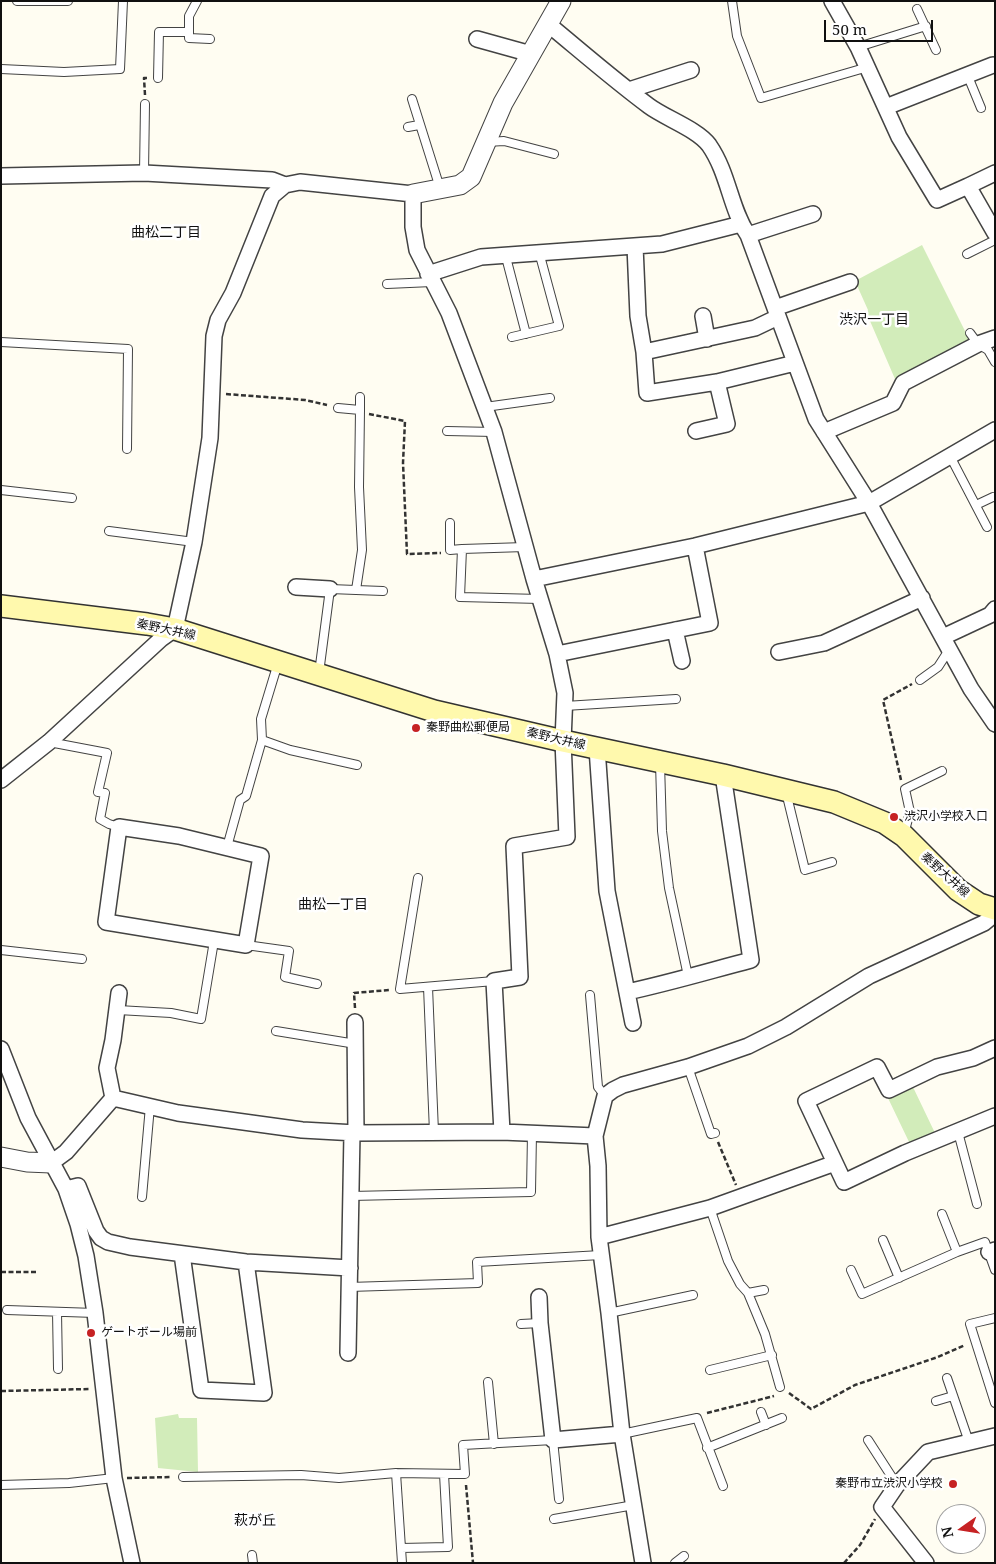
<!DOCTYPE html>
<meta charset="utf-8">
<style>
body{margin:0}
#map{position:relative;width:996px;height:1564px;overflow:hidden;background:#fffdf2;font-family:"Noto Serif",serif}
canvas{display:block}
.frame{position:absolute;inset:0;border:2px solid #101010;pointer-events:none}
.north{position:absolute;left:936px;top:1504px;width:50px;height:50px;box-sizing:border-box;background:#fff;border:1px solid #9f9f9f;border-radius:50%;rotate:257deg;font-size:14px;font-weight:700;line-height:20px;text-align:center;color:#101010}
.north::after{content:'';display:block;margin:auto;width:18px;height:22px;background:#c62224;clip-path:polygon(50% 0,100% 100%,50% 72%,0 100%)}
.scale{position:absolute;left:824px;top:20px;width:109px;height:22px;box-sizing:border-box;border:2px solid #101010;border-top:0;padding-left:6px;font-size:15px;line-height:18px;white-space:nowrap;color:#101010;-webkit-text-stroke:4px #fff;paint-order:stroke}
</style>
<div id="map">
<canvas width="996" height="1564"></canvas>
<div class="frame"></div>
<div class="north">N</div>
<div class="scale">50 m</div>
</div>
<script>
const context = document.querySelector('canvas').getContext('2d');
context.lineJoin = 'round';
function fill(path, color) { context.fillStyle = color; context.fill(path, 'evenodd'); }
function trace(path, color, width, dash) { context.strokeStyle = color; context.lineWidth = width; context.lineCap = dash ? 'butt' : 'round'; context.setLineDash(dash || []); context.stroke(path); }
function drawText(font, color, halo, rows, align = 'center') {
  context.font = font + ' "Noto Serif","Noto Sans JP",serif'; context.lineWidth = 5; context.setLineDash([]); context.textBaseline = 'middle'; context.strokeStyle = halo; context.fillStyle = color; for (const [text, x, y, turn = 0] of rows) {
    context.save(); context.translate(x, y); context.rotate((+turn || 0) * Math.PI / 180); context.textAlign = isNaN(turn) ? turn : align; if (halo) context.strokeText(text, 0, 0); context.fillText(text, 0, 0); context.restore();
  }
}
const green = new Path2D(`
 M922,245L969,339L967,344L895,379L867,314L868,310L855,281Z
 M912,1085L935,1133L910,1144L887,1096Z
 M178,1414L179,1418H197L198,1472L158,1468L155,1418Z`);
const path = new Path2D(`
 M145,95L144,78H147
 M226,394L305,400L327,405
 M369,414L405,421L403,463L407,554L441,553
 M901,780L883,700L912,684
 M355,1008L354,993L389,990
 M718,1142L736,1185
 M1,1272H38
 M1,1391L90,1389
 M789,1393L811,1409L855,1385L938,1357L965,1345
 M707,1413L774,1396
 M127,1478L172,1477
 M466,1485L473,1563
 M844,1563L860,1545L875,1519`);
const service = new Path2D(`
 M17,1H68
 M197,1L189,16V38L210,39
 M732,1L737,36L761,98L868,67
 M917,9L936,50
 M858,47L926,26
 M1,69L64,72L120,69L123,1
 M967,74L981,108
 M158,78L159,32H189
 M412,99L440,188
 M408,127L419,125
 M487,142L504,141L554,154
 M144,173L145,104
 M967,254L995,240
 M501,255L507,261L526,334
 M387,284L432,282
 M970,333L978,344L988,350L995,362
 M512,337L559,326L539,252
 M1,342L128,349L127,449
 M360,397V410
 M485,407L550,398
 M447,431L494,432
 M950,456L987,527
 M1,490L72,498
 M976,505L993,497
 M450,523V550L462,549
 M109,531L194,542
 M525,547L462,549L460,597L540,599
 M356,590L383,591
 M319,673L330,589L356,590L362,550L359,487L360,410L338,408
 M920,680L938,667L949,650
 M565,706L676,699
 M262,740L290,750L357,765
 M49,742L107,753L98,792L105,793L100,819L109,824L119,827
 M660,763L662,831L669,888L688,976
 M786,792L805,870L832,862
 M904,834L910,812L905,789L942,771
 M227,847L240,800L246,796L262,740L261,719L278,663
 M418,878L400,989L494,981
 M246,945L289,951L285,977L317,984
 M1,950L82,959
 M428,987L434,1132
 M590,995L598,1087L605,1096
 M118,1010L171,1013L201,1019L214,941
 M276,1031L356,1044
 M688,1067L711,1134L715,1133
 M958,1132L977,1204
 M351,1196L531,1192L532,1133
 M142,1197L150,1106
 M710,1208L728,1261L740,1284L748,1293L765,1334L780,1387
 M942,1214L957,1252
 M883,1240L899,1278
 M851,1270L862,1294L957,1252L985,1242L995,1270
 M349,1287L478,1283L477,1262L601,1255
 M748,1293L764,1290
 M7,1310L95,1313
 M57,1312L58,1369
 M609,1313L693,1295
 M995,1318L970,1324L995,1403
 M521,1324L540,1323
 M710,1370L772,1355
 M947,1378L969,1442
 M488,1382L494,1444
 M936,1401L953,1396
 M761,1412L766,1425
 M622,1434L697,1418L723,1486
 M868,1440L897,1485
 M707,1448L782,1418
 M396,1473L402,1563
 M183,1477L301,1475L339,1478L396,1473L465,1474L463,1445L553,1440L559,1499
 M1,1485L69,1483L114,1478
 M554,1519L634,1505
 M401,1548L448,1547L444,1474
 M252,1555L253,1563
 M675,1563L684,1556`);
const minor = new Path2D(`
 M832,1L858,47L899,137L937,200L968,186L995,233
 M548,24C582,52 614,80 649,106C665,118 697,129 709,145C729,174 730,208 748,235L816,419L869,503L971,689L995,724
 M477,39L531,54
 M629,90L691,70
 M886,107L993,65
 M1,176L144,173L272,180L285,185L300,182L413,194V227L417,250L449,313L494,432L534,579L557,654L565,693L563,741L567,837L514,846L520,977L494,981L502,1132
 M968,186L995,173
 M748,235L813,214
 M635,246L638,316L644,352L755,328L778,317
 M428,274L481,257L662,244L741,224
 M775,308L850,282
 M703,316L707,339
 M644,352L647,393L717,382L795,363
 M696,431L727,424L717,382
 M824,432L893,403L903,383L978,344L995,338
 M534,579L695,546L869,503L995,430
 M296,587L330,589
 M675,630L682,661
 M943,637L990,615L995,609
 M779,652L824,643L922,598
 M557,654L710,623L695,546
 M597,748L607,891L633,1023
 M1,780L49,742L161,639L175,629L194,542L210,438L214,336L218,320L233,293L272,196L285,185
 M119,827L179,836L261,856L246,945L106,922Z
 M627,992C669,983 709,971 751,960L723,775
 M355,1022L356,1133
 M995,1048L973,1058L937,1067L889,1090L877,1067L806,1101L844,1182L905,1153L995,1116
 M1,1049L28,1118L66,1189L78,1224L86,1256L95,1313L114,1478L132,1563
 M113,1098L178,1113L302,1130L356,1133L502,1132L595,1136
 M113,1098L107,1068L113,1040L119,993
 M51,1163L66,1152L113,1098
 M66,1189L78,1186L96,1231L101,1238L108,1242L130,1247L246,1262L350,1268
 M599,1237L710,1208L835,1163
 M989,1252L995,1250
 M182,1254L201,1390L264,1393L246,1262
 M539,1297L540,1323L553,1440L622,1434
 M348,1353L352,1133
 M643,1563L622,1434L609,1313L599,1237L598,1166L595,1136L605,1096L613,1090L623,1085L688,1067L748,1046L786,1027L869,976L984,923L995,914
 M926,1563L882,1507L897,1485L928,1452L995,1436`);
const tertiary = new Path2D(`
 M413,194L460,185L471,177L503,103L561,1
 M1,1157L27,1162L51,1163`);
const secondary = new Path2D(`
 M1,606L147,624L175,629L434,711L563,741L723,775L834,802L885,823L904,836L958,890L979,904L995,909`);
const markers = [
 [416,728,5,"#c62224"],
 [894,817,5,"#c62224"],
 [91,1333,5,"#c62224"],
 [953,1484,5,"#c62224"]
];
const streetNames = [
 ["秦野大井線",166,630,12],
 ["秦野大井線",556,739,13],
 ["秦野大井線",945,875,42]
];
const poiNames = [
 ["秦野曲松郵便局",426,728],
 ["渋沢小学校入口",904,817],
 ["ゲートボール場前",101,1333],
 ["秦野市立渋沢小学校",943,1484,"right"]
];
const neighbourhoodNames = [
 ["曲松二丁目",166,233],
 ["渋沢一丁目",874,320],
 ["曲松一丁目",333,905],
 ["萩が丘",255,1521]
];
fill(green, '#d2ecba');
trace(service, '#434343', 10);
trace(minor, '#434343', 18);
trace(tertiary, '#434343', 21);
trace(secondary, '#323232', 24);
trace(path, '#323232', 2.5, [5, 2.5]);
trace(service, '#fff', 8);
trace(minor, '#fff', 15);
trace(tertiary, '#fff', 19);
trace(secondary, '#fff9ad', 21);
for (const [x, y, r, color] of markers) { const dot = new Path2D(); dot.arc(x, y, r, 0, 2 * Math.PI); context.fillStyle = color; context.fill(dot); trace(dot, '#fff', 2); }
drawText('12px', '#101010', '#fff', streetNames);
drawText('12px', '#101010', '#fff', poiNames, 'left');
drawText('14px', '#101010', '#fff', neighbourhoodNames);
</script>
